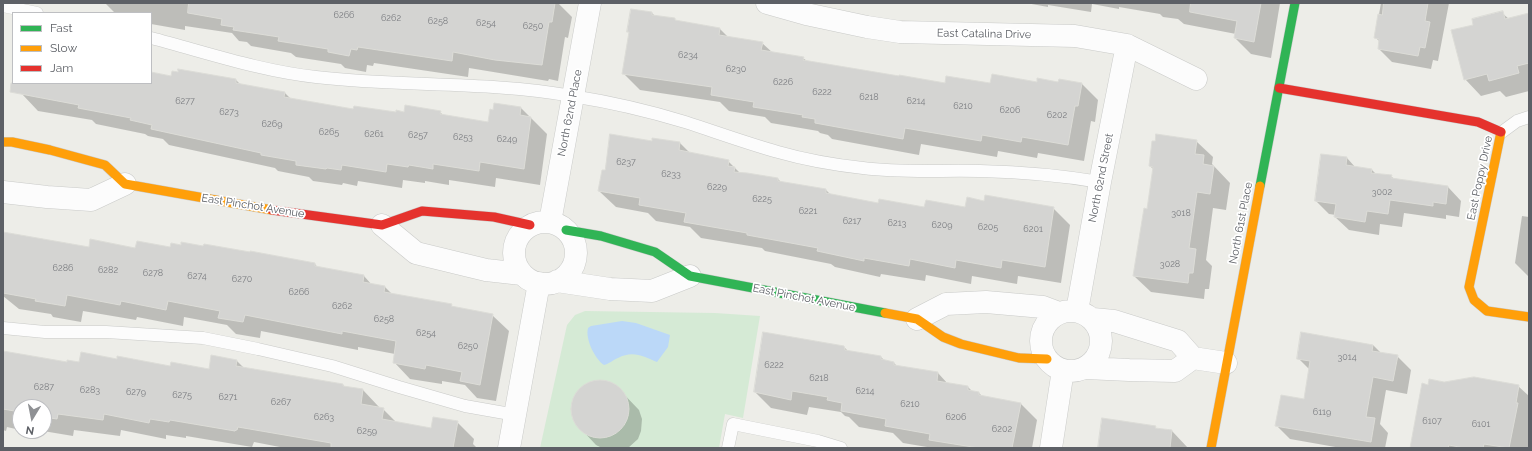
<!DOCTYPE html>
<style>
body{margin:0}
#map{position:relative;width:1532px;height:451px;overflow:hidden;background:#edede8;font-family:Raleway,sans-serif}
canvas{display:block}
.frame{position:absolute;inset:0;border:4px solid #5d6066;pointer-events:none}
.legend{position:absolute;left:12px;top:12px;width:140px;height:72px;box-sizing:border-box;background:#fff;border:1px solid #bebfc2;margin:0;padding:5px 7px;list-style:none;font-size:12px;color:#5d6066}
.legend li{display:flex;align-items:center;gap:8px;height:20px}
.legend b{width:20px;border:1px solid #bebfc2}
.north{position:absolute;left:12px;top:399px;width:40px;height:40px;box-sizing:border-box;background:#fff;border:1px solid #bebfc2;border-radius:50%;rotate:190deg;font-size:11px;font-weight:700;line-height:16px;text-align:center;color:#5d6066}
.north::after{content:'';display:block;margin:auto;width:14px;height:18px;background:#8f9194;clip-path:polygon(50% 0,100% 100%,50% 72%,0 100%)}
</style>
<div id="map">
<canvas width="1532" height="451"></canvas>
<div class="frame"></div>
<ul class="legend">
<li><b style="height:5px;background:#30b455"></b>Fast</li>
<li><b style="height:5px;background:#ff9f0a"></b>Slow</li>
<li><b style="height:5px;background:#e5322d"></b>Jam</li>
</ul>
<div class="north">N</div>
</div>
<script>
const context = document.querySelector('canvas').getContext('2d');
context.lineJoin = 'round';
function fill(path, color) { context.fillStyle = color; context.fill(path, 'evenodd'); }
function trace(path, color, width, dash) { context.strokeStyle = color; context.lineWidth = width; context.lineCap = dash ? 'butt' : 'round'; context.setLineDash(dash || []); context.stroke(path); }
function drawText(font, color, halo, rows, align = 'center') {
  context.font = font + ' Raleway,sans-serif'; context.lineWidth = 3.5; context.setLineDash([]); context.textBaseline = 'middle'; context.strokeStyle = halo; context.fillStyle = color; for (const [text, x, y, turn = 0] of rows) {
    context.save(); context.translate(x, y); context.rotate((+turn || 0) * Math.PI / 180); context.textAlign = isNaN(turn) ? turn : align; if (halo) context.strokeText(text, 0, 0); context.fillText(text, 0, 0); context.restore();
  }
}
const green = new Path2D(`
 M585,311L715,313L760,316L743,418L725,414L719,448H540L567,325L575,315Z`);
const water = new Path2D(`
 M622,321L636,323L670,335L668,347L657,362C644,356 632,350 618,358C613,360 609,364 604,365C595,359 585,339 588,328L591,326Z`);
const shadow = new Path2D(`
 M105,3H558L572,17L568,38L565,37L558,81L549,79L548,81L469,68L468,77L374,63L373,66L367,65L366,72L345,68L341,64L296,57L291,53L251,46L247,42L239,41L232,33L185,26V30L151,24V13H115Z
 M1026,3H1280L1271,58L1251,54L1235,38L1236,34L1184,24L1178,19L1163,17L1160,14L1119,7V9L1092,4L1091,12L1048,5V7Z
 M1381,3H1449L1438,61L1433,60L1431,69L1392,62L1379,49L1380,42L1375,37Z
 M652,13L655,16L674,19L677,22L720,29L728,37L762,43L773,53L803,58L807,61L945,84H1082L1098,100L1095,122L1091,121L1084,161L1038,153L1037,158L998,151L997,157L921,144L919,155L832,139L828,135L820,133L818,131L771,123L765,117L729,111L720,102L640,90L623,73Z
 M1502,13L1509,19L1529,14V91L1506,97L1500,91L1481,96L1465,79L1475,26Z
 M151,73L172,77L236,80L241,85L285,93L291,99L354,110L397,113L440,112L444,116L489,123L521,108L547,134L540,185L496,178L495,187L449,180V185L425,181V183L403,180L402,188L358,181L357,186L343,183L342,185L313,181L309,177L278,171L275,168L169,145L163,139L148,136L145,134L96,124L92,120L38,111L22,94L24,83H151Z
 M1196,141L1213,157L1212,164L1230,183L1226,210L1213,208L1206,260L1212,266L1209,289H1205L1204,299L1151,292L1134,276L1148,210L1154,170L1150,166Z
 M653,142L680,143L690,153L728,161L741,174L778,179L781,182L826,190L831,195L879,204L925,208H966L985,202L1053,208L1070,225L1061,283L1018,276L1017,284L972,276L971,284L926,275L925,281L881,274L880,277L835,267L831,264L765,251L762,248L701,238L690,227L656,221L648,213L616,207L599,191L605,171Z
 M1322,155L1347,158L1356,168L1372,170L1376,174L1391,176L1394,179L1448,187L1461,201L1459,217L1446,215V219L1404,213L1402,227L1380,224L1379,235L1349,230L1335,217L1336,215L1329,214L1316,201Z
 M1522,216L1529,217V277L1515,263Z
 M3,233L89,248H171L315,264L318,268L364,276L372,285L385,287L392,294L451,305L454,308L492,315L509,331L496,401L477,398L465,385L442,381V384L410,379L394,362L395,354L358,347V350L261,331L260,338L236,334L227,325L184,317L183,326L137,317L136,320L83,311L81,322L53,317L51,314L19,309L3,296Z
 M1302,333L1373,345L1381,353L1397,356L1411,370L1407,394L1386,390L1380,424L1388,433L1385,448H1341L1290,439L1277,426L1305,401L1310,370L1298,358Z
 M844,347L848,351L881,357L885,361L894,363L897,366L938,373L948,384L968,387L973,392L979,393L983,397L1021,404L1037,420L1032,448H933L903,443L893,433L859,427L849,417L845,416L841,412L809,407L807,415L771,408L755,392Z
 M3,352L68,363L118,360L171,367L210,370L237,361L244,368L343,385L345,387L363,390L379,407V408L383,409L397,423L432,429L457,422L474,439L473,444L477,448H285L254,442L252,447L186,436V438L166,435V439L121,430L120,436L74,430L73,436L43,431H44V407H20V430L7,427L6,431L3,430Z
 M598,381L607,382L616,386L639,410L642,419L641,431L638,439L628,448H602L596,445L583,431L574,419L573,410L574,401L578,393L585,386Z
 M1444,383L1518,386L1529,396V448H1411L1429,386Z
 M1155,427L1157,429L1172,431L1188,448H1099Z`);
const building = new Path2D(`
 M189,3H555L552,22H549L542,65L495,60L453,52L452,61L358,47L357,50L351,49L349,56L328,52V49L278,41L279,37L233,30L234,27L221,25L222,19L188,13Z
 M1191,3H1261L1254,42L1234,38L1237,21L1190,12Z
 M1384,3H1428L1425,21L1430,22L1425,48L1420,47L1418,56L1378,49L1379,39L1374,38L1378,14L1382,15Z
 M631,9L652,12V15L675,18V20L720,28L719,35L763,42L761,50L804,57L803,60L899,76V75L945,83L946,76L990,83L992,74L1037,82V78L1058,82L1059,79L1082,83L1078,106H1075L1068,145L1022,137L1021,142L982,135L981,141L905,128L903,139L815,123V119L802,117L803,115L753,107L754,102L711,95L712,87L622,74L629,32H627Z
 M1503,11L1505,19L1529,13V63L1517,66L1519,73L1489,81L1487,74L1464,80L1451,30L1473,25L1472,19Z
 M178,69L236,79V83L285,92L284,97L353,109L354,106L396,112V110L404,112L405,105L441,111L440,114L488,122L490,109L493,110L494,103L521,107L520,115L531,117L524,169L480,162L479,171L433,164V169L409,165L408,167L387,164L386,172L342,165L341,170L327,168L326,169L296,165V161L261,155V153L151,129L152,125L130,120L131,118L78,108L79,105L10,92L11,83H151V72L171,76L172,71L178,72Z
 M610,134L652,141V138L680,142L679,150L729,160L728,166L735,167L734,172L747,173L778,178V181L826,189V193L878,203L879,199L924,207L926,200L965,207L967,197L984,201L985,195L1054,207L1045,267L1002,260L1001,268L956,260L955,268L910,259L909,266L864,258V261L817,251L818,248L747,235V233L684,222L686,213L639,205L640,198L598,191L602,170H605Z
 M1156,134L1197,140L1195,154L1204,155L1203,164L1214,166L1210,194L1197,192L1189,248L1196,249L1193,273H1189L1188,283L1133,276L1144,208L1147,209L1153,167L1149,166L1152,141H1155Z
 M1321,154L1347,157L1346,165L1372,169L1371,173L1392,175L1391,178L1448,186L1446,204L1433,202V206L1390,200L1388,214L1367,211L1365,222L1334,217L1336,204L1315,201Z
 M3,232L89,247L90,239L135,248L137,241L170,247L171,243L181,245V242L203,246L204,244L250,252V251L315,263V266L364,275L363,282L385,286L384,292L452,304L451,306L493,314L480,385L460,381L462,372L426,365L425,369L393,363L396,341L342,331V334L245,315L243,322L218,318L220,311L168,301L166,310L121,301L120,305L67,295L65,306L35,301L36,299L3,293Z
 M763,332L844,346L845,350L881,356V359L894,362V365L938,372L937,381L968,386V390L979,392V395L1021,403L1012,448H979L929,440L930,434L885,426L886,419L841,411L842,403L827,400L828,397L792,391L791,400L754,392Z
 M1301,332L1373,345L1372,351L1398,355L1393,381L1373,377L1366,417L1375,418L1371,442L1275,426L1281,395L1304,399L1310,361L1297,359Z
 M3,351L67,362V360L79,362L81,352L117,359V356L170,366L171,362L209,369L211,355L237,360L236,366L343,384V386L363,389L361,404L384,408L382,419L431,428L433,417L458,421L453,448H331V443L238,427L237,430H236L235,431L170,420L169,422L150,419L149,423L104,414L103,420L58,414L57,419L44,417V407H20V412L3,409Z
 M1474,377L1519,385L1516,403H1518L1509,448L1484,444L1483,448H1464L1449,445L1448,448H1410L1422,383L1428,385L1429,379L1444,382Z
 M571 409a29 29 0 1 1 58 0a29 29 0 1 1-58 0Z
 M1102,418L1156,426L1155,428L1172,430L1170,448H1098Z`);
const lane = new Path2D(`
 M3,6L37,13
 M151,38C205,52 260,71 316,77C401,87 488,81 572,96C610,102 649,111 685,122C716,132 746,143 778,152C806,160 835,165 863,168C902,173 941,170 980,171C1022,172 1059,175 1100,182
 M1502,132L1517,121L1529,117
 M3,328L45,332H106L203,338L258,349L332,366L399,387L465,406L516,415
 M728,448L733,424L818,441L841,448`);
const street = new Path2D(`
 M767,3L806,14L867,27L900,32L1075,36L1127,45L1196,79
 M3,192L47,197L91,200L125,184
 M550,222L590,3
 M514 253a31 31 0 1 1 62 0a31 31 0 1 1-62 0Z
 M382,225L416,253L486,270L522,274
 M557,281L610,289L652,291L690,276
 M1041 341a30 30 0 1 1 60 0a30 30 0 1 1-60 0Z
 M1077,311L1100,182L1127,45
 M917,319L946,304L986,302L1043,307L1059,313
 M1093,319L1114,321L1178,341L1193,358L1226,363
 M1086,368L1129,370L1175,371L1193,358
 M509,448L539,283
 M1051,448L1063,370`);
const fast = new Path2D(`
 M1260,186L1295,3
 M566,230L601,236L655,252L690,276L885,313`);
const slow = new Path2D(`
 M1501,132L1469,287L1474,300L1487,311L1529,317
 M3,142H12L50,150L105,165L125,184L272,210
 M885,313L917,319L943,337L961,344L1019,358L1047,359
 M1211,448L1260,186`);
const jam = new Path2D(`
 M1279,88L1478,122L1501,132
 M272,210L382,225L422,211L494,217L530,225`);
const numberNames = [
 ["6266",344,15],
 ["6262",391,18],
 ["6258",438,21],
 ["6254",486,23],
 ["6250",533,26],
 ["6234",688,55],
 ["6230",736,69],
 ["6226",783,82],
 ["6222",822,92],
 ["6218",869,97],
 ["6277",185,101],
 ["6214",916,101],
 ["6210",963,106],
 ["6206",1010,110],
 ["6273",229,112],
 ["6202",1057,115],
 ["6269",272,124],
 ["6265",329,132],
 ["6261",374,134],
 ["6257",418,135],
 ["6253",463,137],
 ["6249",507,139],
 ["6237",626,162],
 ["6233",671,174],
 ["6229",717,187],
 ["3002",1382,192],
 ["6225",762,199],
 ["6221",808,211],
 ["3018",1181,213],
 ["6217",852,221],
 ["6213",897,223],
 ["6209",942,225],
 ["6205",988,227],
 ["6201",1033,229],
 ["3028",1170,264],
 ["6286",63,268],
 ["6282",108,270],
 ["6278",153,273],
 ["6274",197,276],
 ["6270",242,279],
 ["6266",299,292],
 ["6262",342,306],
 ["6258",384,319],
 ["6254",426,333],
 ["6250",468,346],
 ["3014",1347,357],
 ["6222",774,365],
 ["6218",819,378],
 ["6287",44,387],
 ["6283",90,390],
 ["6214",865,391],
 ["6279",136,392],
 ["6275",182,395],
 ["6271",228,397],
 ["6267",281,402],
 ["6210",910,404],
 ["6119",1322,412],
 ["6263",324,417],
 ["6206",956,417],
 ["6107",1432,421],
 ["6101",1481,424],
 ["6202",1002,429],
 ["6259",367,431]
];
const streetNames = [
 ["East Catalina Drive",984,34,1],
 ["North 62nd Place",570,113,-79],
 ["North 62nd Street",1101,178,-79],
 ["East Poppy Drive",1480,178,-78],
 ["East Pinchot Avenue",253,206,9],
 ["North 61st Place",1241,223,-79],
 ["East Pinchot Avenue",804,298,11]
];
fill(green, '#d5ead5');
fill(water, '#bbd8f8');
fill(shadow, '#0003');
fill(building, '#d4d4d2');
trace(building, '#dcdcd7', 1);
trace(lane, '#c9cac8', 13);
trace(street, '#c9cac8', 23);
trace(fast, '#cacac9', 10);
trace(slow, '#cacac9', 10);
trace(jam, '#cacac9', 10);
trace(lane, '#fcfcfc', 12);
trace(street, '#fcfcfc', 22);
trace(fast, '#30b455', 9);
trace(slow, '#ff9f0a', 9);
trace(jam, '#e5322d', 9);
drawText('9px', '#7c7e82', null, numberNames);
drawText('11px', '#5d6066', '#fff', streetNames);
</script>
